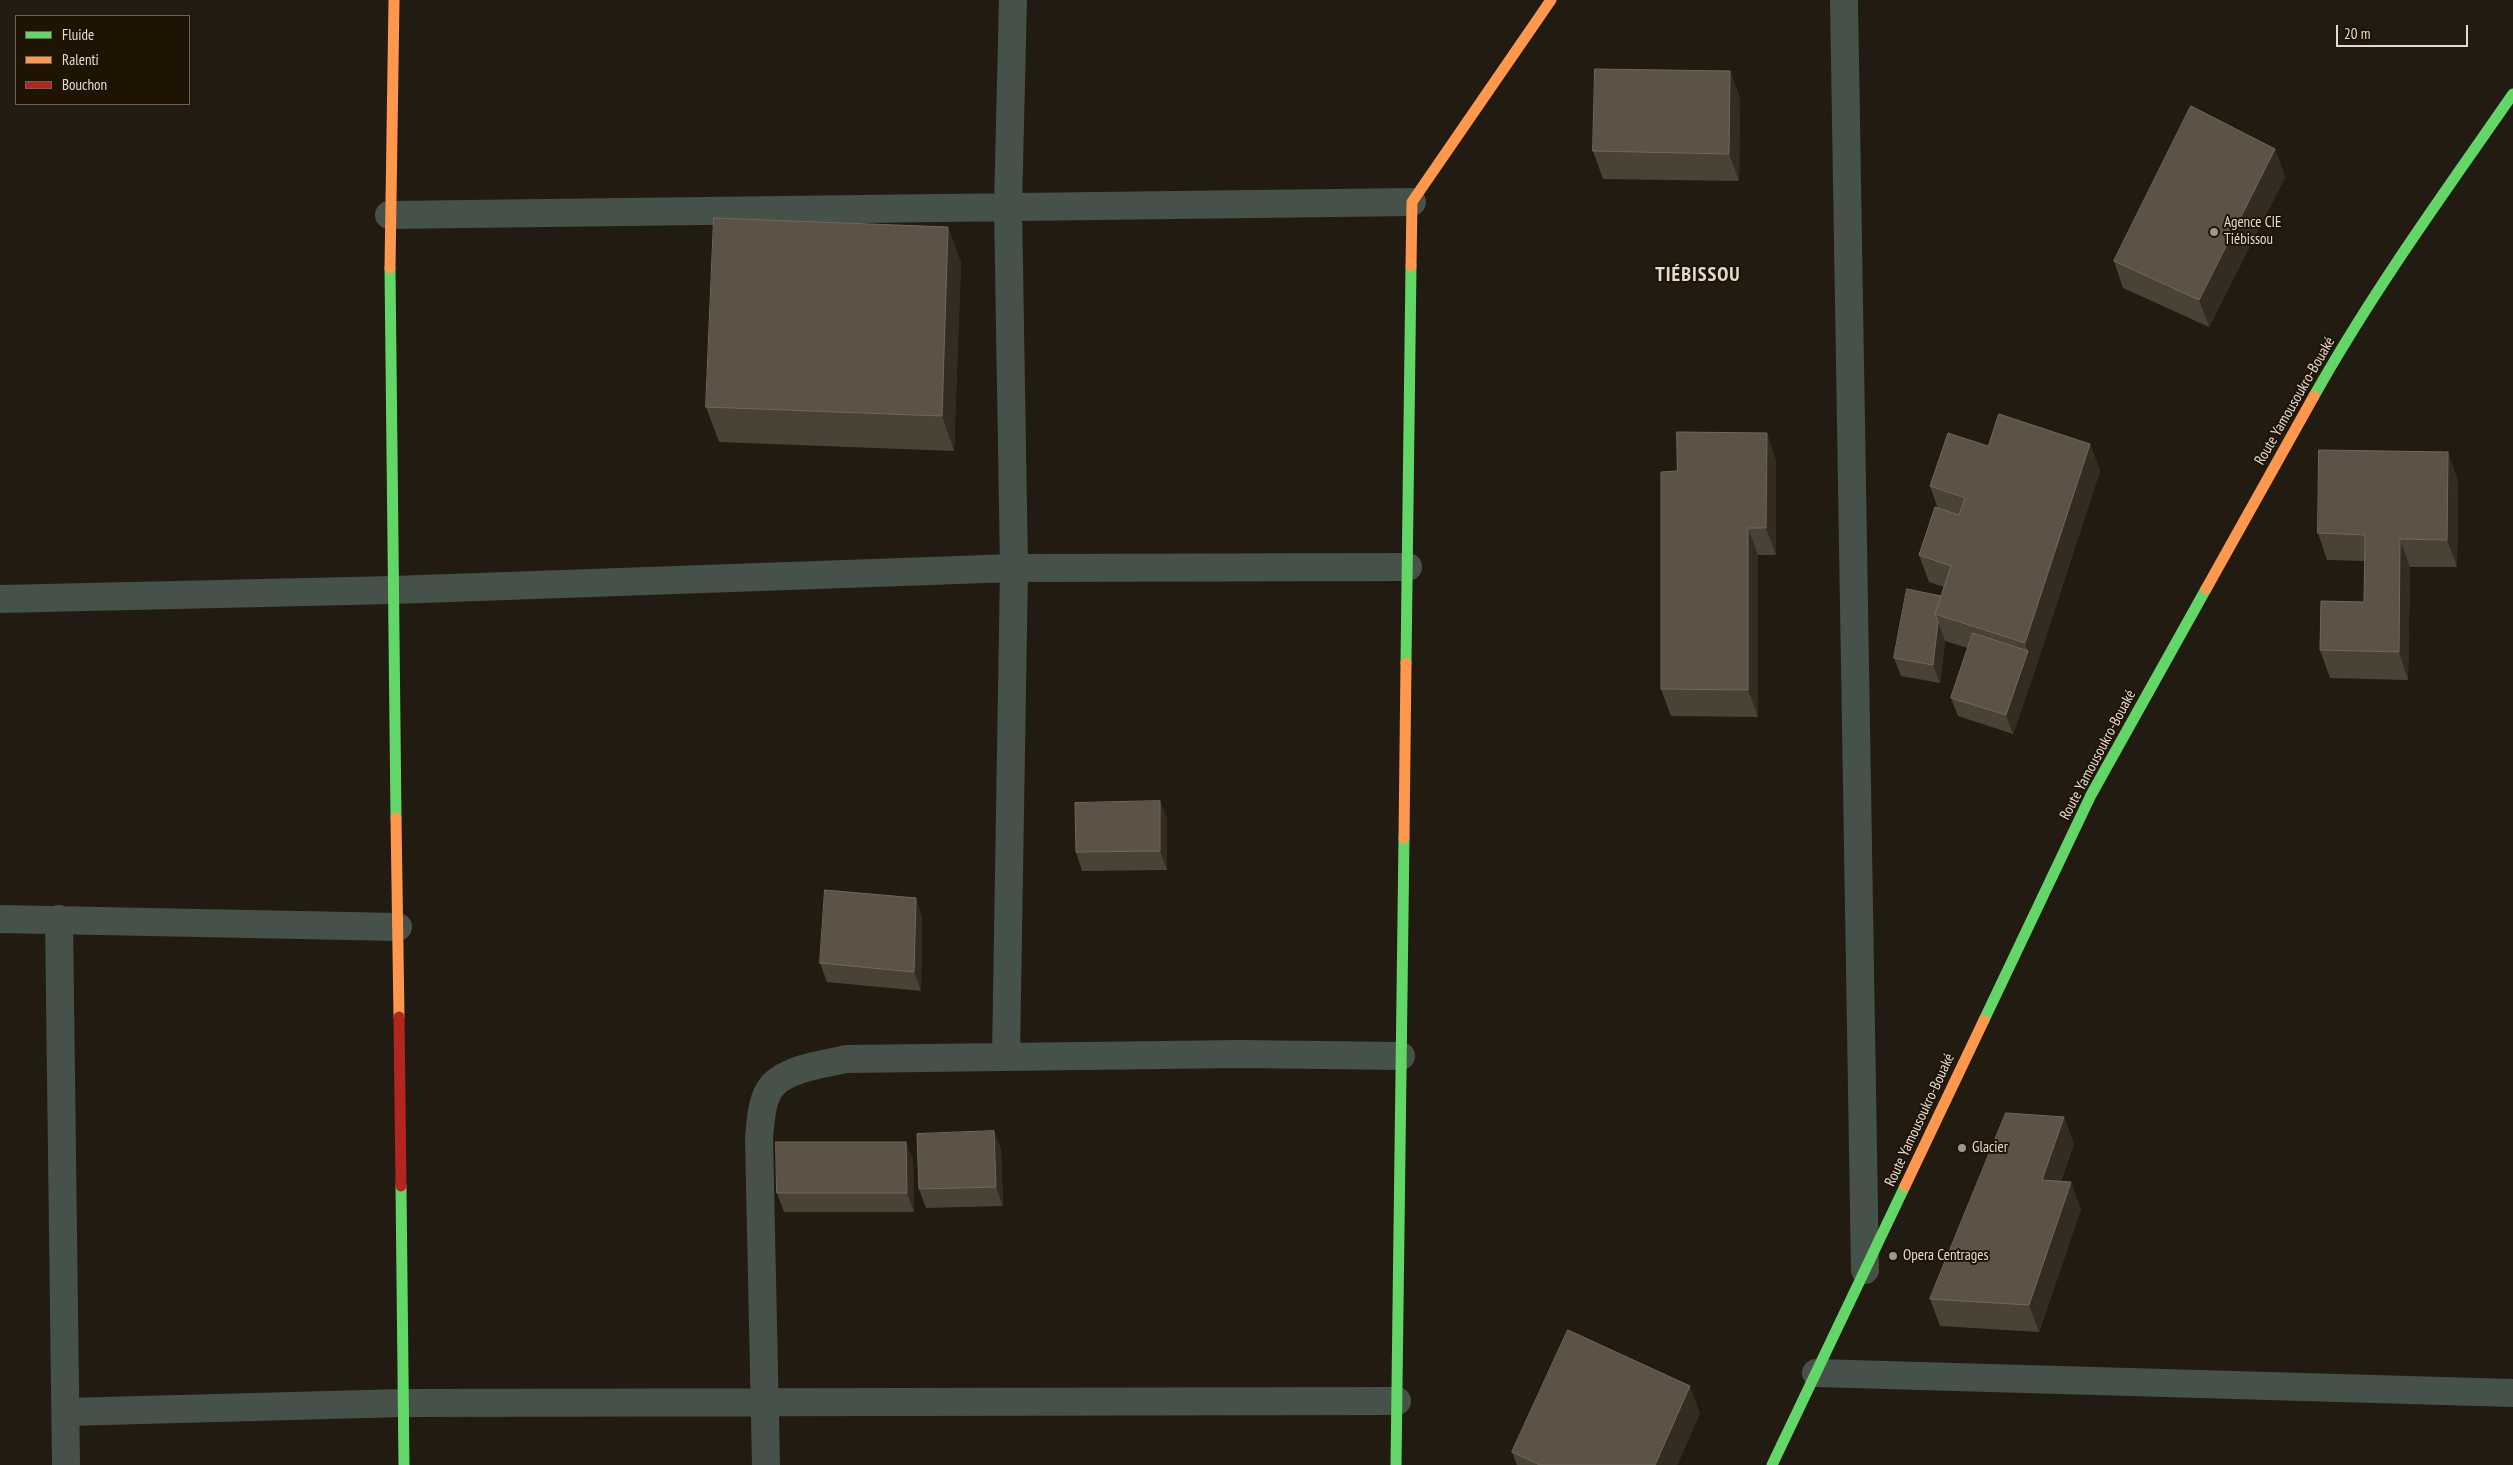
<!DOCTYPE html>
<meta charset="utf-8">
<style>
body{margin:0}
#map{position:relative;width:2513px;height:1465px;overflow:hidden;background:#221b11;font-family:"PT Sans Narrow",sans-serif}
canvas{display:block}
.legend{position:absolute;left:15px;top:15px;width:175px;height:90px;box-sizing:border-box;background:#1f1304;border:1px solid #6d6356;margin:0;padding:6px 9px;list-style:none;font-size:15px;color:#e2dad0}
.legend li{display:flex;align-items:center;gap:10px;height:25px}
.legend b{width:25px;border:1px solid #6d6356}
.scale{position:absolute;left:2336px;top:25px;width:132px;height:22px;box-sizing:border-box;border:2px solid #e2dad0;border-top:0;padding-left:6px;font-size:15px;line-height:18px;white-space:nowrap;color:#e2dad0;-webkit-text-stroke:4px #1f1304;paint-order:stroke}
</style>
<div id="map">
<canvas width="2513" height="1465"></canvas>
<ul class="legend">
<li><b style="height:6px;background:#63d668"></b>Fluide</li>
<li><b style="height:6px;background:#ff974d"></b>Ralenti</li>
<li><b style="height:6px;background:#b3261e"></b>Bouchon</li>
</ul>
<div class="scale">20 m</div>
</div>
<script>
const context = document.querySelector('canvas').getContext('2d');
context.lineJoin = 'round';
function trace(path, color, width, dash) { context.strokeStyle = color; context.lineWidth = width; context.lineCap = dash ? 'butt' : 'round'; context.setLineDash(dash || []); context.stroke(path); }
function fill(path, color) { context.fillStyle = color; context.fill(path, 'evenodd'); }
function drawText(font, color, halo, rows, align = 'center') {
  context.font = font + ' "PT Sans Narrow",sans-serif'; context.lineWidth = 4; context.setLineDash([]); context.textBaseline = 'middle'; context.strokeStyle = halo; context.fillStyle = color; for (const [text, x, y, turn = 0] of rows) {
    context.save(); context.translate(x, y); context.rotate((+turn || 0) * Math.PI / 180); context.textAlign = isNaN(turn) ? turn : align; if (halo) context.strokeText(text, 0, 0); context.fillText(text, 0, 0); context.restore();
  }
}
const street = new Path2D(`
 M1844,0L1865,1270
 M389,215L1412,202
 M0,599L394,590L1014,568L1408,567
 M0,919L398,927
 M59,919L66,1465
 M1006,1056L1014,568L1008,206L1013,0
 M1816,1373L2513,1393
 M67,1412L404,1403L1397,1401
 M766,1465L759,1137C761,1121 761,1098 773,1085C789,1068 825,1064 846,1059L1240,1054L1401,1056`);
const fast = new Path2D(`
 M390,268L396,818
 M2314,396C2373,291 2444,193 2513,94
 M1406,663L1411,266
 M1984,1020L2091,795L2206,589
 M401,1186L404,1465
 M1396,1465L1404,838
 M1772,1465L1905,1186`);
const slow = new Path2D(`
 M1411,266L1412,202L1551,0
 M390,268L394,0
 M2206,589L2314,396
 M396,818L399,1017
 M1404,838L1406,663
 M1905,1186L1984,1020`);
const jam = new Path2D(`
 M399,1017L401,1186`);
const wall = new Path2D(`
 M1730,71L1740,98L1739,181L1603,179L1593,151Z
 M2275,149L2285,177L2209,327L2123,288L2114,261Z
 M961,262L954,451L719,442L706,407Z
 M2090,444L2100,471L2035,670L2013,734L1958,716L1951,698L1968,648L1945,641L1940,683L1901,676L1894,658L1941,596L1944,587L1929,582L1919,555L1938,509L1930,486L1988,446Z
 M1776,460V555H1758V717L1671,716L1661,689Z
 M2458,480L2457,567H2410L2408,680L2330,678L2320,650L2364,602L2365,561L2327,560L2318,533Z
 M1160,801L1167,820V870L1082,871L1076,852Z
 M922,917L921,991L827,982L820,963Z
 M2064,1117L2074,1144L2061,1181L2081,1209L2039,1332L1940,1326L1930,1299Z
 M994,1131L1001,1150L1003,1206L926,1208L919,1189Z
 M906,1142L913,1161L914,1212H784L777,1193Z
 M1700,1413L1677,1465H1517L1512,1452Z`);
const shadedWall = new Path2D(`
 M1730,71L1740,98L1739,181L1729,154Z
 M2275,149L2285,177L2209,327L2199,300Z
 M948,227L961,262L954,451L942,416Z
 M1767,433L1776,460V555L1766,528Z
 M2090,444L2100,471L2035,670L2013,734L2006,715L2028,651L2025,643Z
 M2448,452L2458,480L2457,567L2447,540Z
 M1748,528L1758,555V717L1748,690Z
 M2400,539L2410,567L2408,680L2399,652Z
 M1938,622L1945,641L1940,683L1933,665Z
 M1160,801L1167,820V870L1160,851Z
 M916,898L922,917L921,991L914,972Z
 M2064,1117L2074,1144L2051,1208L2042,1180Z
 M994,1131L1001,1150L1003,1206L996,1187Z
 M906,1142L913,1161L914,1212L907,1193Z
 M2071,1182L2081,1209L2039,1332L2029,1305Z
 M1690,1386L1700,1413L1677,1465H1655Z`);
const building = new Path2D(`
 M1595,69L1730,71L1729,154L1593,151Z
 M2191,106L2275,149L2199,300L2114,261Z
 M714,218L948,227L942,416L706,407Z
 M1999,414L2090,444L2025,643L1935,614L1951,566L1919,555L1935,507L1959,515L1965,498L1930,486L1948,433L1988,446Z
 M1677,432L1767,433L1766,528H1748V690L1661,689V472L1677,471Z
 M2319,450L2448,452L2447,540L2400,539L2399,652L2320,650L2321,601L2364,602L2365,535L2318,533Z
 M1907,589L1941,596L1935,614L1938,622L1933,665L1894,658Z
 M1973,633L2028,651L2006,715L1951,698Z
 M1160,801V851L1076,852L1075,803Z
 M825,890L916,898L914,972L820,963Z
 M2006,1113L2064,1117L2042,1180L2071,1182L2029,1305L1930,1299Z
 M994,1131L996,1187L919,1189L917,1134Z
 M776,1142H906L907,1193H777Z
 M1568,1330L1690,1386L1655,1465H1540L1512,1452Z`);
const markers = [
 [2214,232,5,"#9f978d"],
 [1962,1148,5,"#9f978d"],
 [1893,1256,5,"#9f978d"]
];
const poiNames = [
 ["Agence CIE",2224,223],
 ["Tiébissou",2224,240],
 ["Glacier",1972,1148],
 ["Opera Centrages",1903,1256]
];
const streetNames = [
 ["Route Yamousoukro-Bouaké",2295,401,-60],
 ["Route Yamousoukro-Bouaké",2098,755,-62],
 ["Route Yamousoukro-Bouaké",1920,1120,-65]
];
const districtNames = [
 ["TIÉBISSOU",1698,275]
];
trace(street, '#465149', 28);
trace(fast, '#63d668', 11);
trace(slow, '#ff974d', 11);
trace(jam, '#b3261e', 11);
fill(wall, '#4b4236');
fill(shadedWall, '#342c20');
fill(building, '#5c5346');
trace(building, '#71685c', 1);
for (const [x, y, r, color] of markers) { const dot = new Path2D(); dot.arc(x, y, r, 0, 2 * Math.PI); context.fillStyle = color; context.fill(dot); trace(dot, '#1f1304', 2); }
drawText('15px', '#e2dad0', '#1f1304', poiNames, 'left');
drawText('15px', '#e2dad0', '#1f1304', streetNames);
context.letterSpacing = '1px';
drawText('bold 20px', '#e2dad0', '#1f1304', districtNames);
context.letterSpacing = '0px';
</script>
